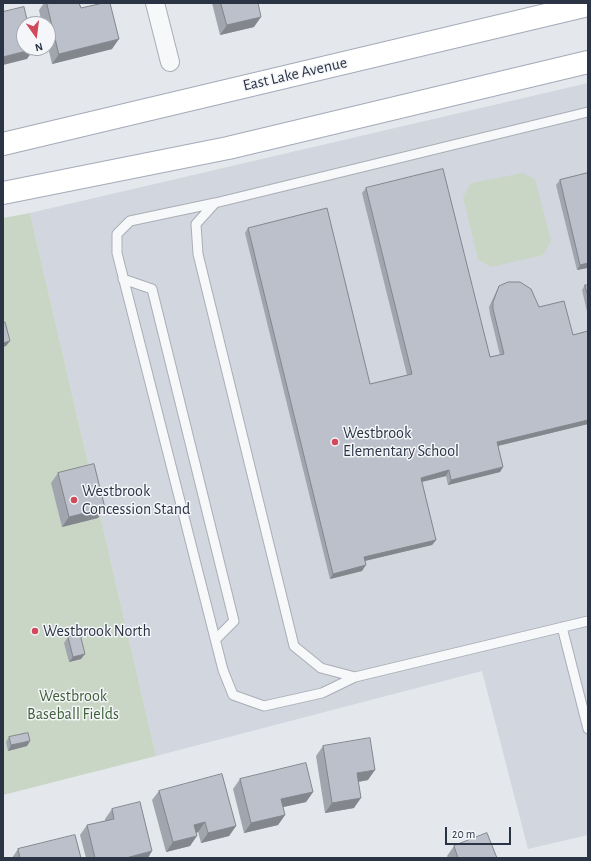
<!DOCTYPE html>
<style>
body{margin:0}
#map{position:relative;width:591px;height:861px;overflow:hidden;background:#e4e7ec;font-family:"Alegreya Sans",sans-serif}
canvas{display:block}
.frame{position:absolute;inset:0;border:4px solid #2b3445;pointer-events:none}
.north{position:absolute;left:16px;top:16px;width:40px;height:40px;box-sizing:border-box;background:#f4f6f9;border:1px solid #a4a8b1;border-radius:50%;rotate:166deg;font-size:11px;font-weight:700;line-height:16px;text-align:center;color:#2b3445}
.north::after{content:'';display:block;margin:auto;width:14px;height:18px;background:#d1495b;clip-path:polygon(50% 0,100% 100%,50% 72%,0 100%)}
.scale{position:absolute;left:445px;top:827px;width:66px;height:18px;box-sizing:border-box;border:2px solid #2b3445;border-top:0;padding-left:5px;font-size:12px;line-height:14px;white-space:nowrap;color:#2b3445;-webkit-text-stroke:3px #f4f6f9;paint-order:stroke}
</style>
<div id="map">
<canvas width="591" height="861"></canvas>
<div class="frame"></div>
<div class="north">N</div>
<div class="scale">20 m</div>
</div>
<script>
const context = document.querySelector('canvas').getContext('2d');
context.lineJoin = 'round';
function fill(path, color) { context.fillStyle = color; context.fill(path, 'evenodd'); }
function trace(path, color, width, dash) { context.strokeStyle = color; context.lineWidth = width; context.lineCap = dash ? 'butt' : 'round'; context.setLineDash(dash || []); context.stroke(path); }
function drawText(font, color, halo, rows, align = 'center') {
  context.font = font + ' "Alegreya Sans",sans-serif'; context.lineWidth = 3; context.setLineDash([]); context.textBaseline = 'middle'; context.strokeStyle = halo; context.fillStyle = color; for (const [text, x, y, turn = 0] of rows) {
    context.save(); context.translate(x, y); context.rotate((+turn || 0) * Math.PI / 180); context.textAlign = isNaN(turn) ? turn : align; if (halo) context.strokeText(text, 0, 0); context.fillText(text, 0, 0); context.restore();
  }
}
const built = new Path2D(`
 M588,83V835L528,849L482,671L156,756L30,213Z`);
const green = new Path2D(`
 M523,173L535,179L551,241L543,255L491,267L478,259L463,197L471,183Z
 M30,213L156,756L3,795V218Z`);
const lane = new Path2D(`
 M588,112L215,203L130,221L117,234V253L223,670L233,695L264,706L322,693L355,677L588,621
 M215,203L196,224L198,254L294,646L321,668L355,677
 M123,279L152,289L234,621L216,639
 M562,627L588,729`);
const street = new Path2D(`
 M155,3L170,62`);
const primary = new Path2D(`
 M3,144L588,5
 M3,193L228,148L588,62`);
const wall = new Path2D(`
 M44,3H79L81,8L112,49L52,64L48,47V24H42L39,10Z
 M212,3H258L254,27L220,35Z
 M588,173V272L587,268L577,270L556,185L560,180Z
 M366,188L490,357L500,355L490,314L489,307L496,292L499,286L539,307L573,335L588,331V424L498,446L503,467L500,472L448,485L446,476L422,482L436,540L432,545L365,561L362,571L330,579L245,233L248,228L370,384L407,375L362,193Z
 M585,285H588V316L582,290Z
 M58,473L98,518L62,527L51,483Z
 M68,637L81,659L69,662L64,643Z
 M9,737L30,741L27,746L8,751L6,742Z
 M323,746L368,780L359,782L354,808L325,813L316,756Z
 M240,779L313,792L306,802L283,807L285,815L278,825L244,833L233,789Z
 M159,791L236,826L229,836L201,843L198,832L196,833L190,846L166,852L152,800Z
 M112,809L148,858H86L80,835L87,825L105,821V819Z
 M454,846L497,858H448L447,856Z
 M18,849L81,858H12Z`);
const shadedWall = new Path2D(`
 M261,17L254,27L220,35L227,25Z
 M119,39L112,49L52,64L59,54Z
 M34,49L27,59L3,65V57Z
 M588,263V267L587,268L577,270L580,265Z
 M10,341L6,346L3,347V343Z
 M588,420V424L493,447L497,442Z
 M503,467L500,472L448,485L451,480Z
 M449,470L446,476L417,483L421,478Z
 M105,508L98,518L62,527L69,517Z
 M436,540L432,545L360,562L364,557Z
 M366,565L362,571L330,579L333,574Z
 M85,654L81,659L69,662L73,657Z
 M30,741L27,746L8,751L11,745Z
 M375,770L368,780L350,783L357,773Z
 M313,792L306,802L274,809L281,799Z
 M361,798L354,808L325,813L332,803Z
 M285,815L278,825L244,833L251,823Z
 M205,822L198,832L187,835L194,825Z
 M236,826L229,836L201,843L208,833Z
 M197,836L190,846L166,852L173,842Z
 M152,851L148,858H126Z`);
const building = new Path2D(`
 M47,3H79L81,8L103,3H110L119,39L59,54Z
 M221,3H258L261,17L227,25Z
 M24,7L28,24H24V48H34V49L3,57V12Z
 M443,169L490,357L504,354L493,309V302L499,286L508,282H520L531,289L539,307L564,301L573,335L588,331V420L497,442L503,467L451,480L449,470L421,478L436,540L364,557L366,565L333,574L248,228L327,208L370,384L412,374L366,188Z
 M588,173V263L580,265L560,180Z
 M585,285H588V296Z
 M3,322H5L10,341L3,343Z
 M94,464L105,508L69,517L58,473Z
 M80,634L85,654L73,657L68,637Z
 M28,733L30,741L11,745L9,737Z
 M370,738L375,770L357,773L361,798L332,803L323,746Z
 M306,763L313,792L281,799L285,815L251,823L240,779Z
 M222,774L236,826L208,833L205,822L194,825L197,836L173,842L159,791Z
 M140,802L152,851L126,858H95L87,825L114,819L112,809Z
 M487,833L497,858H458L454,846Z
 M75,835L81,858H20L18,849Z`);
const markers = [
 [335,442,4,"#d1495b"],
 [74,500,4,"#d1495b"],
 [35,631,4,"#d1495b"]
];
const streetNames = [
 ["East Lake Avenue",295,74,-13]
];
const poiNames = [
 ["Westbrook",343,433],
 ["Elementary School",343,451],
 ["Westbrook",82,491],
 ["Concession Stand",82,509],
 ["Westbrook North",43,631]
];
const parkNames = [
 ["Westbrook",73,696],
 ["Baseball Fields",73,714]
];
fill(built, '#d2d6de');
fill(green, '#c9d6c5');
trace(lane, '#a9aeb7', 11);
trace(street, '#a9aeb7', 20);
trace(primary, '#a3abb8', 24);
trace(lane, '#f7f8fa', 9);
trace(street, '#f7f8fa', 18);
trace(primary, '#fff', 22);
fill(wall, '#a1a5ae');
fill(shadedWall, '#83868d');
fill(building, '#bbc0ca');
trace(building, '#83868d', 1);
for (const [x, y, r, color] of markers) { const dot = new Path2D(); dot.arc(x, y, r, 0, 2 * Math.PI); context.fillStyle = color; context.fill(dot); trace(dot, '#f4f6f9', 1.5); }
drawText('16px', '#2b3445', '#f4f6f9', streetNames);
drawText('16px', '#2b3445', '#f4f6f9', poiNames, 'left');
drawText('16px', '#3f6138', '#f4f6f9', parkNames);
</script>
